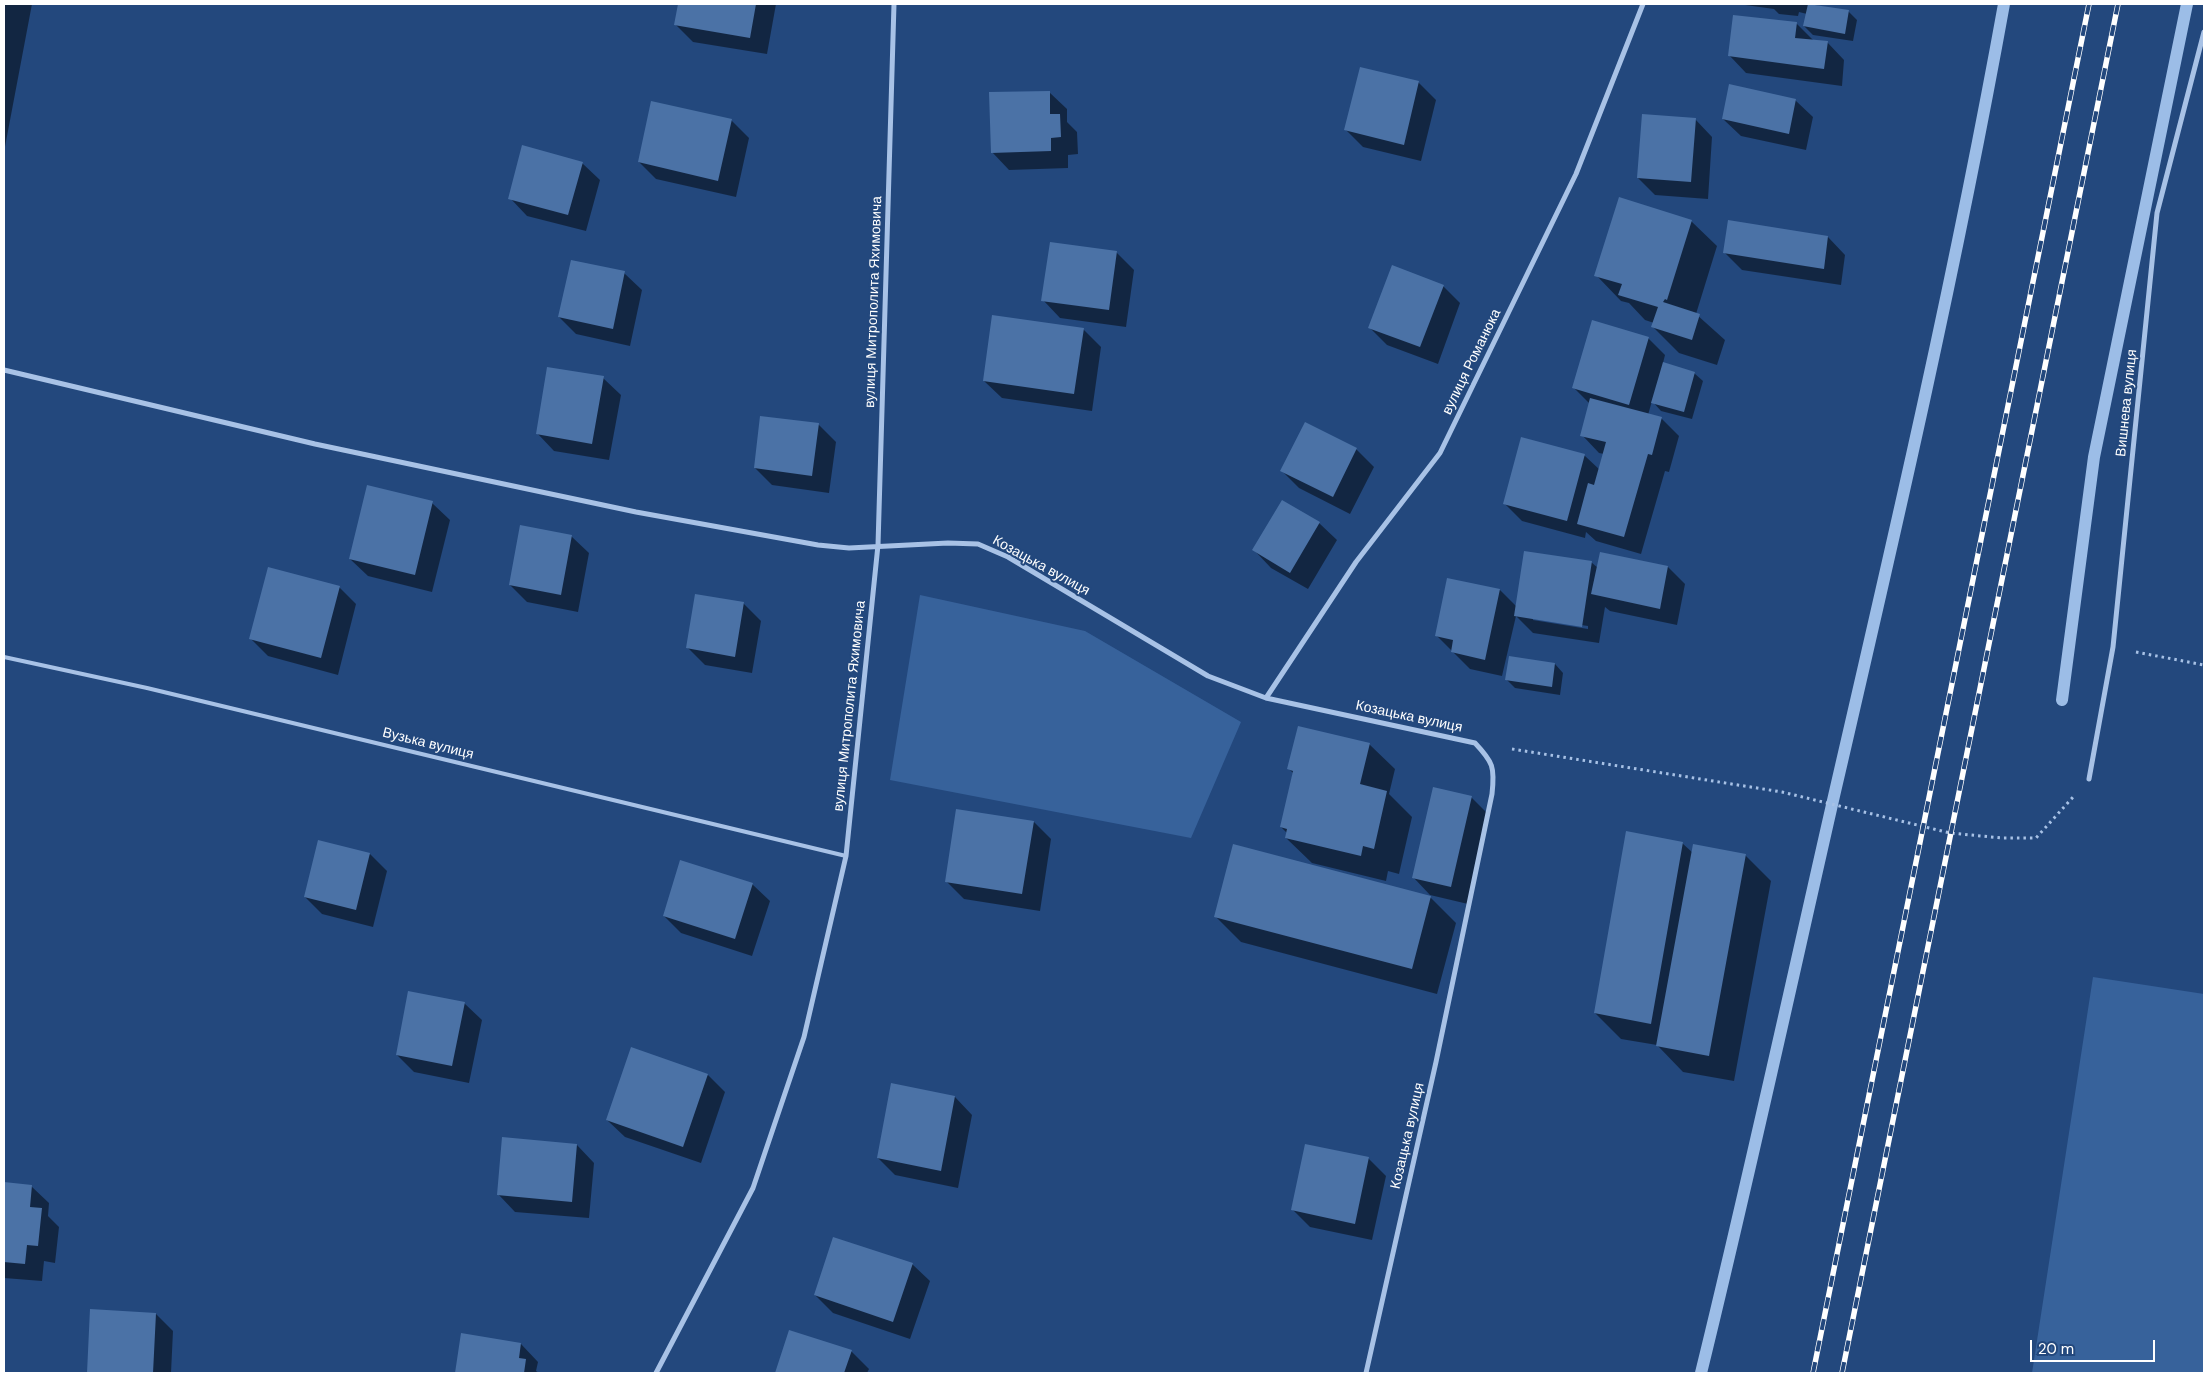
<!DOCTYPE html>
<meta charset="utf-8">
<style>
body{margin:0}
#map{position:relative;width:2208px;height:1377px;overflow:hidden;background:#23487d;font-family:"DM Sans",sans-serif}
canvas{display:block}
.frame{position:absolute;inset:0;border:5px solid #fff;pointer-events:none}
.scale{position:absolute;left:2030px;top:1340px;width:125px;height:22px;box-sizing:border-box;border:2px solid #fff;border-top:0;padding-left:6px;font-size:15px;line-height:18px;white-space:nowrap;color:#fff;-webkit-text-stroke:4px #23487d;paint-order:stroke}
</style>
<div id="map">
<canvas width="2208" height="1377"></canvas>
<div class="frame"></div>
<div class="scale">20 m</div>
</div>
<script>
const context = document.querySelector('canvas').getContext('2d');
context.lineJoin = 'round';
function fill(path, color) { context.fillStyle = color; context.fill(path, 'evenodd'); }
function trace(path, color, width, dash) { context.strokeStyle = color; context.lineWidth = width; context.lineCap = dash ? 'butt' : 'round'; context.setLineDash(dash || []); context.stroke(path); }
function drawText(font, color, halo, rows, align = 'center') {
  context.font = font + ' "DM Sans",sans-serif'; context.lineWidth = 4; context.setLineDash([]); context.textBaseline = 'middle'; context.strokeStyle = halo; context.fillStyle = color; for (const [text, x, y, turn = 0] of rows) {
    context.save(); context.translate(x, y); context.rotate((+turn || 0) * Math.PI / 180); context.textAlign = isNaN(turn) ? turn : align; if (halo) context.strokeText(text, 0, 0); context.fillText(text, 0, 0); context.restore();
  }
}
const green = new Path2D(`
 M920,595L1085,631L1241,722L1191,838L890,780Z
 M2093,977L2204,994V1373H2032Z`);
const shadow = new Path2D(`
 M4,4H32L4,152Z
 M679,4H776L767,54L693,42L676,25Z
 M1738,4H1807L1848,11L1857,20L1853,41L1813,35L1804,26L1807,14L1799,12L1798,16L1779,14L1774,9Z
 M1797,24L1814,41L1827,42L1844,60L1842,86L1746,73L1729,55Z
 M1418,82L1436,100L1421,161L1363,147L1346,130Z
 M1049,92L1067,109V122L1077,132L1078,154L1068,155V168L1009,170L992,152Z
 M1795,100L1813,117L1806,150L1741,136L1723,119Z
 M1695,119L1712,137L1708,199L1655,195L1638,178Z
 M731,120L749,138L736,197L656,179L639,162Z
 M582,163L600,180L586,231L527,216L510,198Z
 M1691,221L1717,246L1696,314L1725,340L1717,365L1679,353L1653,327L1654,323L1645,320L1629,303L1621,301L1596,275Z
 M1828,237L1845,255L1841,285L1742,270L1724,252Z
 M1116,252L1134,270L1126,327L1060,318L1043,300Z
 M624,273L642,290L630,346L576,334L559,317Z
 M1443,286L1460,303L1438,364L1387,345L1370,328Z
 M1083,329L1101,347L1092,411L1002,398L984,381Z
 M1648,338L1665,355L1663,363L1694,373L1703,381L1692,419L1661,411L1652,401L1648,415L1661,418L1679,436L1669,472L1665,471L1641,554L1596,541L1586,532L1585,538L1522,521L1505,504L1522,439L1585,456L1600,470L1604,454L1599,453L1582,435L1590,404L1574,388Z
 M603,378L621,395L609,460L554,451L537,433Z
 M761,417L819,425L836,442L829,493L772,485L755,468Z
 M1356,449L1374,467L1350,514L1299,488L1282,471Z
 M432,503L450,520L432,592L368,576L350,559Z
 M1319,523L1337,540L1308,589L1271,568L1254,550Z
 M571,536L589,553L578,612L527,602L510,585Z
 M1591,562L1598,568L1668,567L1685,584L1677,625L1610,611L1605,607L1599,643L1533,633L1516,616L1502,676L1470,669L1436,635L1448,579L1500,590L1517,607ZM1533,618L1588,626V629L1533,620Z
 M339,587L356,604L338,675L268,656L251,639Z
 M743,603L761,621L752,673L705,665L688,648Z
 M1555,664L1563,673L1560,695L1515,688L1507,680Z
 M1369,744L1395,769L1389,794L1412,817L1399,874L1388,871L1386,881L1312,863L1286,838L1287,833L1281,827L1293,773L1289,769Z
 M1471,797L1489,815L1468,904L1430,895L1413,877Z
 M1034,822L1051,839L1040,911L964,899L946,881Z
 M1682,843L1693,853L1745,855L1771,881L1734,1081L1683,1072L1657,1045L1621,1039L1595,1013Z
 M1234,845L1431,898L1456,923L1437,994L1241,942L1215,916Z
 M370,854L387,871L373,927L322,914L305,897Z
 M752,884L770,901L752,956L681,933L664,916Z
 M464,1003L482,1020L469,1083L414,1072L397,1055Z
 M708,1075L725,1092L701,1163L625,1137L607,1120Z
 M892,1085L955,1097L972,1115L958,1188L895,1175L878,1158Z
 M577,1145L594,1163L589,1218L515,1212L498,1194Z
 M1368,1158L1386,1176L1372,1240L1310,1227L1293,1210Z
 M4,1183L31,1186L49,1203L48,1216L59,1227L55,1263L44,1261L42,1281L4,1278Z
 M912,1264L930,1281L910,1339L833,1313L815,1295Z
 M91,1310L156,1314L173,1331L171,1373H88Z
 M790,1331L851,1351L869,1369L867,1373H777Z
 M462,1335L521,1344L538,1362L536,1371L539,1373H456Z`);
const stream = new Path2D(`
 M2062,700L2094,457L2187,4
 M1701,1373C1748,1182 1790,989 1834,796C1895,533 1956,270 2004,4`);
const building = new Path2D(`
 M678,4H756L750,38L674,25Z
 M1808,4L1849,10L1845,34L1803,26Z
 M1733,15L1797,22L1795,38L1828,41L1824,69L1728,56Z
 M1360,67L1419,81L1404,145L1344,130Z
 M1729,84L1796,99L1789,134L1722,119Z
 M1050,91V114H1060L1061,137L1051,138V151L991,153L989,92Z
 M651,101L732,119L718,181L638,162Z
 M1642,114L1696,118L1691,182L1637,178Z
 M522,145L583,162L568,215L508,199Z
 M1619,197L1692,220L1667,300L1665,299L1663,302L1700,314L1692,340L1651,327L1658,307L1618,295L1622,284L1594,276Z
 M1728,220L1828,236L1824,269L1723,253Z
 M1050,242L1117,251L1109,310L1041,301Z
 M571,260L625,271L613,329L558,317Z
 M1392,265L1444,285L1420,347L1368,328Z
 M992,315L1084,328L1074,394L983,381Z
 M1592,320L1649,337L1629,405L1572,388Z
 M1663,362L1695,372L1684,412L1651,403Z
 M547,367L604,376L592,444L536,434Z
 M1590,398L1662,417L1652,455L1648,454L1624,537L1577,524L1588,483L1594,485L1606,442L1580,436Z
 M760,416L819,423L812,476L754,468Z
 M1305,422L1357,448L1333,497L1280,471Z
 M1521,437L1585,454L1567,521L1503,504Z
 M367,485L433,501L415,575L349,559Z
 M1282,500L1320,522L1290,573L1252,550Z
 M520,525L572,535L561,595L509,585Z
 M1524,551L1592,561L1582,627L1514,616Z
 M1600,552L1668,566L1660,609L1591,594Z
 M268,567L340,586L321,658L249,639Z
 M1447,578L1500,589L1485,660L1451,652L1453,640L1435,636Z
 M695,594L744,602L735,657L686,648Z
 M1509,656L1555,663L1552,687L1505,680Z
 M1298,726L1370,743L1360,784L1387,791L1374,849L1363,846L1361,856L1285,838L1287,829L1280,827L1293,771L1287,769Z
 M1433,787L1472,796L1451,887L1412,878Z
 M956,809L1034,821L1022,894L945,882Z
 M1626,831L1683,842L1651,1024L1594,1013Z
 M318,840L370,853L356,910L304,897Z
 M1233,844L1431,896L1412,969L1214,917Z
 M1693,844L1746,854L1709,1056L1656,1046Z
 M680,860L753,883L735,939L663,916Z
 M408,991L465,1002L452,1066L396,1055Z
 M631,1047L708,1074L683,1147L606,1120Z
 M891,1083L955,1096L941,1171L877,1158Z
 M502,1137L577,1144L572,1202L497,1195Z
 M1305,1144L1369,1157L1355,1224L1291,1210Z
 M4,1182L32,1185L30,1207L42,1208L38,1246L27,1245L25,1264L4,1262Z
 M833,1237L913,1263L893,1322L814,1295Z
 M90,1309L156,1313L153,1373H87Z
 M789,1330L852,1350L844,1373H775Z
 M461,1333L521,1343L519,1358L526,1359L524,1373H455Z`);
const path = new Path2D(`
 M2136,652L2204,665
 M1512,749L1782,792L1950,833L2002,838H2036L2074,796`);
const service = new Path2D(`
 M4,657L147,688L846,856`);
const minor = new Path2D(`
 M4,370L315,444L636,512L818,545L849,548L948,543L978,544L1008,557L1208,676L1266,698L1475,743C1493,762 1495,767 1492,794L1436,1062L1366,1373
 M1266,698L1356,562L1440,453L1576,174L1643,4
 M2089,779L2113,647L2157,213L2204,32
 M656,1373L753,1188L804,1037L846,856L878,545L894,4`);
const rail = new Path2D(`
 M1813,1373L2089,4
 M1842,1373L2118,4`);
const streetNames = [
 ["вулиця Митрополита Яхимовича",874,302,-88],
 ["вулиця Романюка",1472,362,-64],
 ["Вишнева вулиця",2127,403,-84],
 ["Козацька вулиця",1041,566,29],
 ["вулиця Митрополита Яхимовича",850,706,-84],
 ["Козацька вулиця",1409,717,12],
 ["Вузька вулиця",428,744,14],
 ["Козацька вулиця",1408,1136,-77]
];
fill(green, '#37629b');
fill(shadow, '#0007');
trace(stream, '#9cbde7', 12);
fill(building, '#4b72a6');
trace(path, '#a8c2e6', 3, [2.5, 4]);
trace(service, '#a8c2e6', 4);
trace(minor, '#a8c2e6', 5);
trace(rail, '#fff', 5.5);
trace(rail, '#23487d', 4, [11]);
drawText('14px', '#fff', '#23487d', streetNames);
</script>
